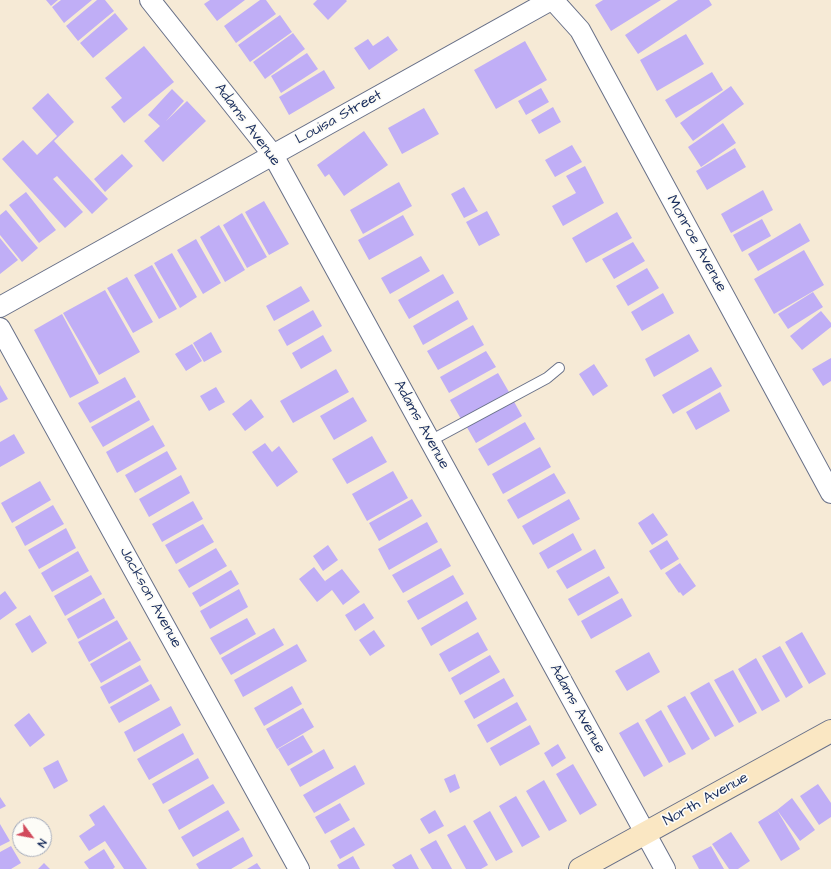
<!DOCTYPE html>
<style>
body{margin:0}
#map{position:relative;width:831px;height:869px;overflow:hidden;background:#f6ead6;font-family:"Architects Daughter",sans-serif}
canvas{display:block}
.north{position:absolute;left:12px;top:817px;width:40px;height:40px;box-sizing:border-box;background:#fdfcf7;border:1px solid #a3aaba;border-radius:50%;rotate:122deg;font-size:11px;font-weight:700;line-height:16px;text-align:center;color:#1b2f5e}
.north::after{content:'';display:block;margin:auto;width:14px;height:18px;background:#d1495b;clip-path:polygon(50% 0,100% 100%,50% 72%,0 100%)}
</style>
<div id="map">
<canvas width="831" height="869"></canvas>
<div class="north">N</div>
</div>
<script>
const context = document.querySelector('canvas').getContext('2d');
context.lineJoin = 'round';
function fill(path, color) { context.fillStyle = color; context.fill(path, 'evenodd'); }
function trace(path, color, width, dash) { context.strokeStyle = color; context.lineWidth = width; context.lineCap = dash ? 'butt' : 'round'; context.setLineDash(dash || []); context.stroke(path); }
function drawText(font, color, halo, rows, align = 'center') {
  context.font = font + ' "Architects Daughter",sans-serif'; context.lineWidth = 3.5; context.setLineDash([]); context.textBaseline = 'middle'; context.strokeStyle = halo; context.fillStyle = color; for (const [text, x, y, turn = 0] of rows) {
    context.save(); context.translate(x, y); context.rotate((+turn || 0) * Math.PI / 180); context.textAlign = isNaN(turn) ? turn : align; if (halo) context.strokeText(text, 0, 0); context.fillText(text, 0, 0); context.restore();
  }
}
const building = new Path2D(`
 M46,0H58L51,6Z
 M61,0H92L64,23L52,7Z
 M97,0H105L114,11L78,41L66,26Z
 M210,0H245L217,21L204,4Z
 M260,0H266L276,14L236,43L224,26Z
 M317,0H346L347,1L328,20L313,4Z
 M603,0H661L611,31L595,5Z
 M678,0H709L712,5L638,54L625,35Z
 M115,13L128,29L93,58L80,43Z
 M280,15L292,32L250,62L238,45Z
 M293,33L305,49L265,79L253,62Z
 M686,34L704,64L657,91L640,60Z
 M388,36L398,50L369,70L354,48L368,39L373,46Z
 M525,41L547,80L496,109L474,70Z
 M144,46L174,82L124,123L111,107L122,98L105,78Z
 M307,53L318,69L281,93L271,76Z
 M324,70L335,88L289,115L279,97Z
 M712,72L723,90L676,118L665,100Z
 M731,86L744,104L693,141L680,123Z
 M541,88L549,102L526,115L518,101Z
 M172,89L184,101L166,121L187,101L206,121L163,162L144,141L160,126L148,115Z
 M48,93L74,122L54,141L108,199L92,214L57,176L53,179L83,212L65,228L2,159L23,140L37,155L57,136L32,108Z
 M553,107L561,122L539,134L531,120Z
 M424,108L439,134L402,154L388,128Z
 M723,123L736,143L701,167L688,147Z
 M364,131L388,165L344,196L329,174L325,177L317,165Z
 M572,145L582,162L555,177L545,160Z
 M735,148L746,167L707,190L696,171Z
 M122,154L133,166L105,192L94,179Z
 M585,166L604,203L563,226L552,206L576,193L566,176Z
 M399,182L412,206L363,234L350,210Z
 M464,187L478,211L464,218L451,194Z
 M763,190L773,210L731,233L721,214Z
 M26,192L56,230L39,243L9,205Z
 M264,201L289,244L269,255L245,212Z
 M6,210L38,248L22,262L0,235V215Z
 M487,211L500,235L479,246L466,222Z
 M617,212L632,238L586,263L572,238Z
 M242,213L267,257L247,268L223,225Z
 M403,215L414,235L369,260L358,240Z
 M762,219L771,236L742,252L733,235Z
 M800,223L810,241L758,271L748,254Z
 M219,225L245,270L225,282L200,237Z
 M0,238L18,260L0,274Z
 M196,239L221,283L203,294L177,250Z
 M633,242L645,261L614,279L602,259Z
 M804,250L824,285L774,314L754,279Z
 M172,253L197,297L180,308L154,263Z
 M421,256L430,271L390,294L381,278Z
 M152,265L177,309L159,319L134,275Z
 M647,268L659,288L628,306L616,286Z
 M443,274L454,293L409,319L398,300Z
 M127,277L153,322L133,333L107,288Z
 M301,286L310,301L274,321L266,306Z
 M105,290L140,352L99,375L63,313Z
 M813,292L823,307L788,329L778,314Z
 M663,293L674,313L642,331L631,312Z
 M458,300L468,319L423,345L413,326Z
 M313,310L322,326L287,346L278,330Z
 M821,311L831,323V327L802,350L790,336Z
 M62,314L99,383L70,398L34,330Z
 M473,325L484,345L438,370L427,351Z
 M211,332L222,352L204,362L193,343Z
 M689,334L699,351L654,377L645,359Z
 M323,335L332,351L301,369L292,353Z
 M192,344L202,361L186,371L175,354Z
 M486,351L496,367L449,393L440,377Z
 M831,358V381L823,386L812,369Z
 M594,364L608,386L593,396L579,374Z
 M711,367L722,386L673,414L662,395Z
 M336,369L349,392L293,423L280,401Z
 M498,373L509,392L461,419L450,400Z
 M125,377L136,397L90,423L78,403Z
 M0,385L8,399L0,403Z
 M216,387L225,402L209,411L200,396Z
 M720,392L730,411L696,430L686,412Z
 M353,397L367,421L334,440L320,416Z
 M512,398L522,416L476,443L465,424Z
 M251,399L264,417L245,431L232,414Z
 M139,400L150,420L103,447L91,427Z
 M525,422L535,439L488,466L478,449Z
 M153,425L165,446L117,473L106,452Z
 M14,434L25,453L0,467V442Z
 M372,436L387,462L347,484L332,459Z
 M265,443L272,452L279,446L298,472L277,487L252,452Z
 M540,447L551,467L503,494L492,474Z
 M167,451L177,469L135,493L125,475Z
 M393,471L408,498L367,521L352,494Z
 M554,473L566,493L518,519L507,500Z
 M181,475L190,493L149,517L139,499Z
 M40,481L51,500L12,523L1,503Z
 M412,499L422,516L379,541L369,523Z
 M569,499L580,519L533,545L522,526Z
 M193,501L203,519L162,542L152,524Z
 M53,505L64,524L25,546L15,527Z
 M653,513L668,535L652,545L638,523Z
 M427,522L438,542L389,570L378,549Z
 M203,524L214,542L176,564L165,545Z
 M66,528L76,548L39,569L28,550Z
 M573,533L582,550L548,569L539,553Z
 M667,540L679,559L661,570L649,551Z
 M328,545L338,560L323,571L313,556Z
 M216,548L227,566L189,588L178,570Z
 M441,548L451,566L403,593L392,575Z
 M595,549L605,568L567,589L556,571Z
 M78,551L89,571L52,592L41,573Z
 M680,563L696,586L683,596L680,592L679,593L665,573Z
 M314,567L328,585L325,581L342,569L360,592L343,605L332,590L317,602L299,579Z
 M231,570L239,584L200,607L192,593Z
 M91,575L102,594L65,616L54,596Z
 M453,575L464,594L418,620L407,601Z
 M609,576L619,593L578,616L568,599Z
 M239,589L248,607L210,629L200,611Z
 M5,591L17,608L0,620V595Z
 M104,598L115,618L78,639L67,619Z
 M622,598L632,616L591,639L581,621Z
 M467,601L477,619L431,646L421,628Z
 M364,603L374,618L355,631L345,615Z
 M30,615L47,643L32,653L15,624Z
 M247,618L256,634L220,655L210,638Z
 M117,620L128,639L89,662L78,642Z
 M274,628L284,645L231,675L221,658Z
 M374,630L385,646L370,656L359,640Z
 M478,632L488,650L449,672L439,654Z
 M802,632L826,674L809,684L785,642Z
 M130,641L141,660L101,683L90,664Z
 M297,644L307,661L243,697L234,680Z
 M780,646L803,687L786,698L762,656Z
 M649,652L660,672L627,691L615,671Z
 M490,655L500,672L460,695L451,678Z
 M756,658L780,701L762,711L738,669Z
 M140,665L149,681L109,704L100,687Z
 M733,670L757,713L739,723L714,680Z
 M504,678L514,696L474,719L464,701Z
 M709,682L734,726L715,737L690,693Z
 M151,684L160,700L119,723L110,707Z
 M292,686L302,704L264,726L254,708Z
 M685,696L710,739L692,750L667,706Z
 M517,702L527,720L487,743L477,725Z
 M171,706L181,725L134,752L124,732Z
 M303,708L314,727L277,749L266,729Z
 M661,710L686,754L669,763L645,720Z
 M29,713L45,735L30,747L14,725Z
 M638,722L663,766L644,777L619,733Z
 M530,725L540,744L500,766L490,748Z
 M183,733L194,754L149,780L137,759Z
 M303,735L313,752L288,766L278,749Z
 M558,744L566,758L552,767L544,753Z
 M324,749L334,768L300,787L290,769Z
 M198,758L209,778L163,804L152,784Z
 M58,760L68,781L54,789L43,768Z
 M573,764L597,805L580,815L556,774Z
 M355,765L365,784L314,813L303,795Z
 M455,774L460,788L450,793L444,779Z
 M544,780L567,821L549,831L526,791Z
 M213,784L225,803L179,830L168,810Z
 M818,784L831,803V817L819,825L800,796Z
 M516,796L540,837L522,847L499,806Z
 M0,797L6,806L0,809Z
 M792,798L815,830L800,841L777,810Z
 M340,803L350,820L325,834L315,817Z
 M104,805L147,869H124L105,841L89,851L79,836L95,825L89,815Z
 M228,810L240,830L193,857L181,837Z
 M435,810L444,826L429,834L420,819Z
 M777,810L800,849L781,861L758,822Z
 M490,811L513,852L496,861L473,821Z
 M0,824L10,841L0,846Z
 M465,825L488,865L481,869H466L447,835Z
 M354,827L365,845L340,859L330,841Z
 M731,832L750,861L738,869H729L712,844Z
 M243,837L253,856L231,869H199L196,864Z
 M436,840L452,869H432L420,849Z
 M11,846L21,863L11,869H0V852Z
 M711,846L724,869H699L692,856Z
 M104,849L115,867L113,869H89L84,862Z
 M411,854L419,869H395L392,865Z
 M353,856L360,869H339L337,865Z
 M44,863L50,869H38Z
 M257,863L261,869H247Z`);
const lane = new Path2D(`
 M430,441L547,378L559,368`);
const street = new Path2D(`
 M150,0L273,155L665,869
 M553,0L580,30L831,493
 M0,307L551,0
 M0,328L299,869`);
const secondary = new Path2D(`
 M580,869L831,731`);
const streetNames = [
 ["Louisa Street",339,118,-29],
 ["Adams Avenue",247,125,53],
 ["Monroe Avenue",696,244,61],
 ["Adams Avenue",421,425,61],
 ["Jackson Avenue",150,598,61],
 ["Adams Avenue",577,709,61],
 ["North Avenue",706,800,-29]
];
fill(building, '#c0aef6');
trace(lane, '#687088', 12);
trace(street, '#687088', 22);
trace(secondary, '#687088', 24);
trace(lane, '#fff', 10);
trace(street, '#fff', 20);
trace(secondary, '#fae7c3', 22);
drawText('15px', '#1b2f5e', '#fdfcf7', streetNames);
</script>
